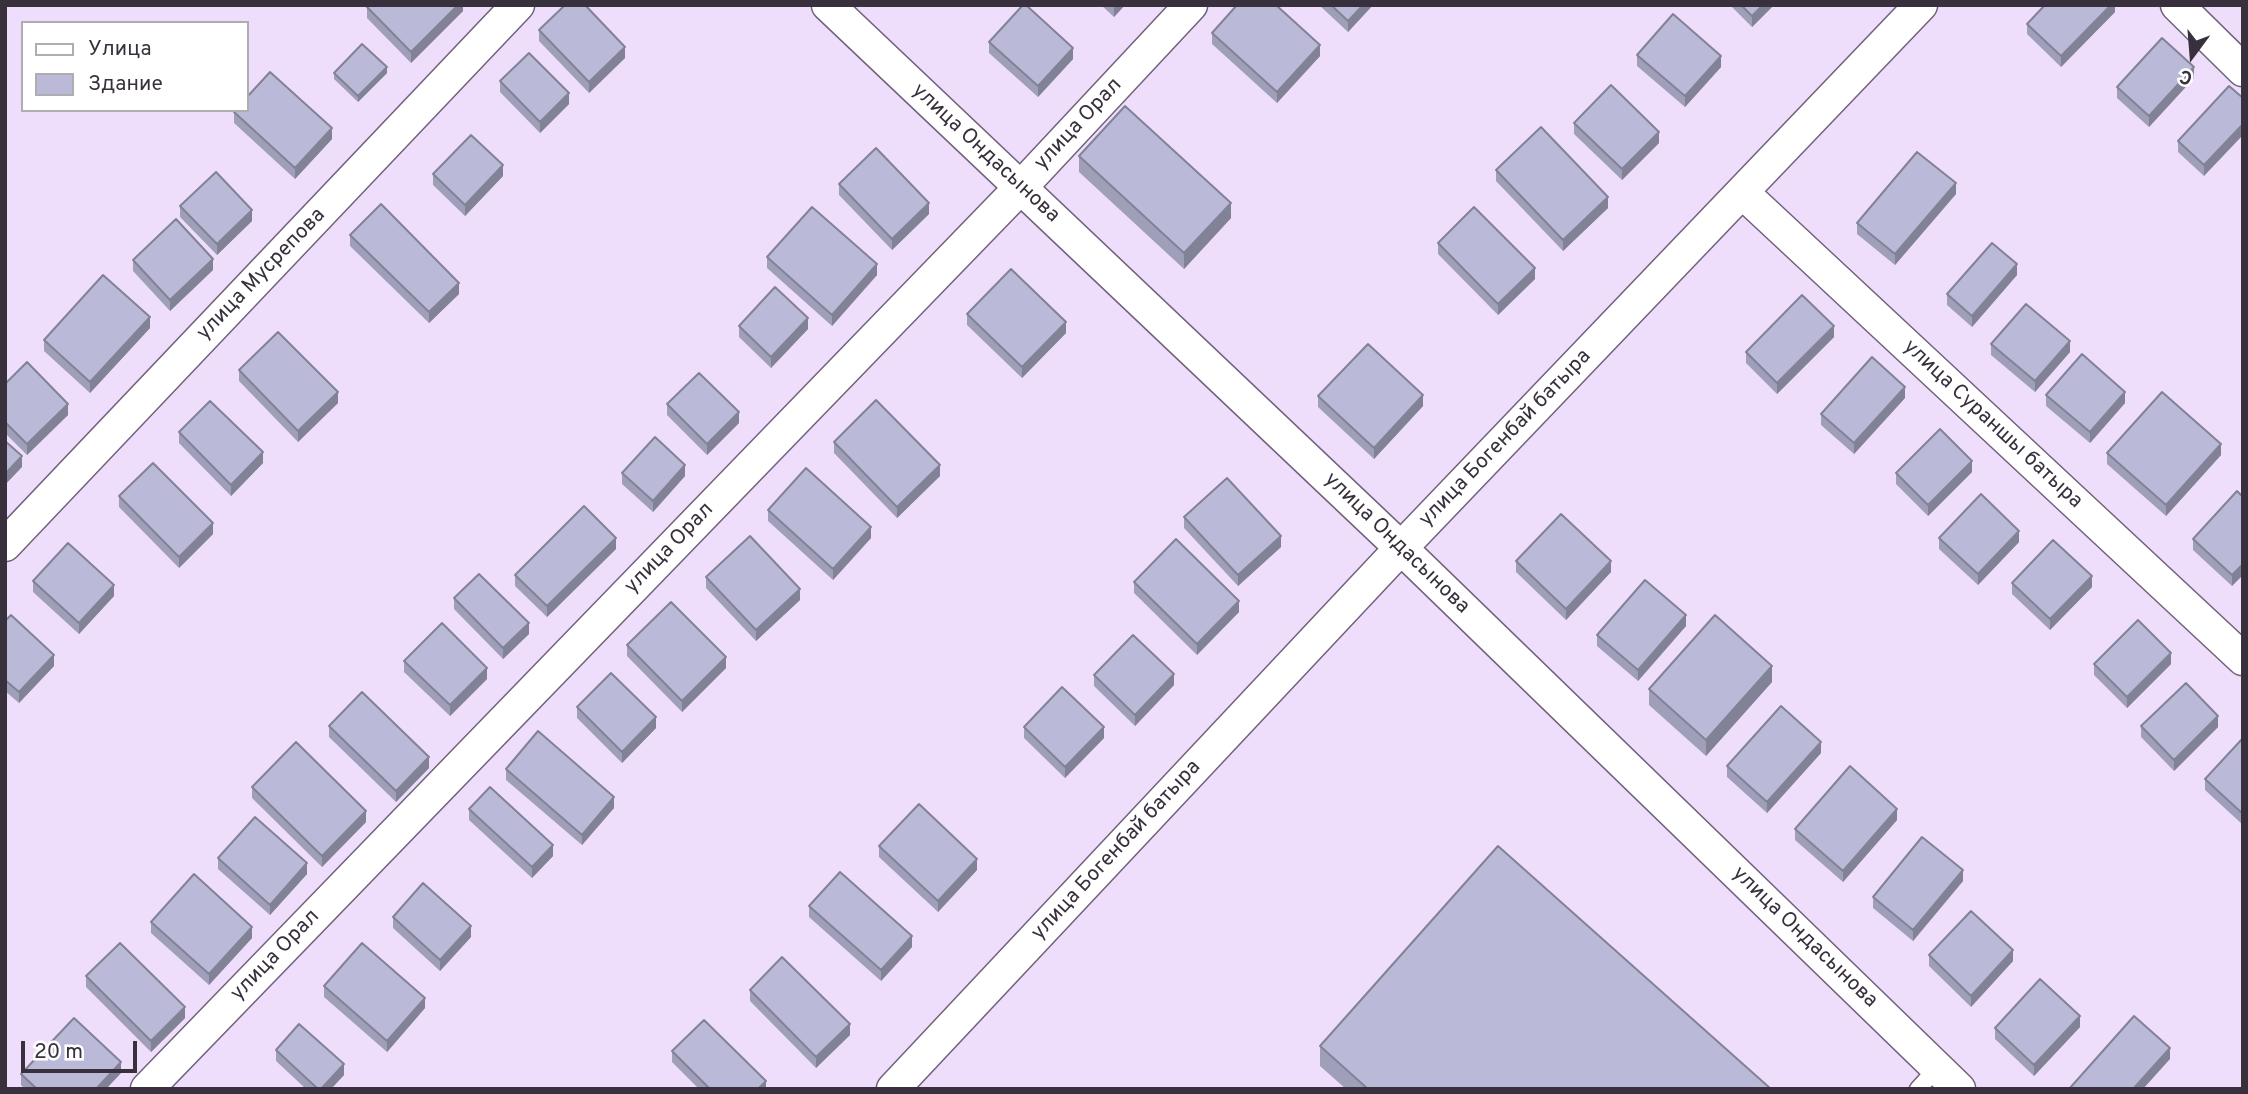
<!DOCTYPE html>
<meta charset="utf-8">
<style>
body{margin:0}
#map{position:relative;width:2248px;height:1094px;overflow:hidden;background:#efdefb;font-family:Overpass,sans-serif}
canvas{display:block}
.frame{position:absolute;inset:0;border:7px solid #38313d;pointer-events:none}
.legend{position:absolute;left:21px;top:21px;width:228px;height:91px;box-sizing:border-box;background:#fff;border:2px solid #afadb1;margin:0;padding:9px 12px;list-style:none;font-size:21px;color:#38313d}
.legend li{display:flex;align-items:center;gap:14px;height:35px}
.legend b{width:35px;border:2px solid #afadb1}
.north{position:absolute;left:2157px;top:21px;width:70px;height:70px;-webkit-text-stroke:5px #fff;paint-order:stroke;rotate:196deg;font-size:19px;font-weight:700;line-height:28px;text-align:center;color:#38313d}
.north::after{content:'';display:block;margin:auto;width:24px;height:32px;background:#38313d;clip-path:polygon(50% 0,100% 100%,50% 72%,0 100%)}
.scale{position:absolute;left:21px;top:1041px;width:116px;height:32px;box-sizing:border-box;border:4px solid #38313d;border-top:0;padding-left:9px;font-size:21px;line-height:24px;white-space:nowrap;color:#38313d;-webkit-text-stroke:5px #fff;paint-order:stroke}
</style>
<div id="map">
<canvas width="2248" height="1094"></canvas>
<div class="frame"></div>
<ul class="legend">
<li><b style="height:9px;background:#fff"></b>Улица</li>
<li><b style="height:19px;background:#bab9d8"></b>Здание</li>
</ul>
<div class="north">С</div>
<div class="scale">20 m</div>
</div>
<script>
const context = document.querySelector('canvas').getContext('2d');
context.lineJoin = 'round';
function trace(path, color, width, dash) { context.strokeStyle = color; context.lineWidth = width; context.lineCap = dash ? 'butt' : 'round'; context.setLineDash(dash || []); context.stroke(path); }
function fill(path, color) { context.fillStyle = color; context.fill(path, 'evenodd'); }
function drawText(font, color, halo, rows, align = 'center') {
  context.font = font + ' Overpass,sans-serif'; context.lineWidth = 6; context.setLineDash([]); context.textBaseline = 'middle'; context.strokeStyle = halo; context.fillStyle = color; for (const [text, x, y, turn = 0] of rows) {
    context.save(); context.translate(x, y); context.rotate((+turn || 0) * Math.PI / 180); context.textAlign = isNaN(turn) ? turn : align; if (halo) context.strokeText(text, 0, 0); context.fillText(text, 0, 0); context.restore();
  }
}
const lane = new Path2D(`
 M1918,1089L1937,1068`);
const street = new Path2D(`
 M828,5L1401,548L1959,1089
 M2177,5L2243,70
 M1742,192L2243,659
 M5,545L518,5
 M147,1089L1021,187L1191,5
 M893,1089L1401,548L1921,5`);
const wall = new Path2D(`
 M463,5V11L411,63L367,18V7Z
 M1101,5H1125L1114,17Z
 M1319,5H1373L1348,32Z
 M1730,5H1774L1752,27Z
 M2115,5V12L2061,67L2027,34V24Z
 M539,30L625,58L589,93L539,41Z
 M1212,33L1320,56L1277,103L1212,44Z
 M989,42L1073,59L1038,97L989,53Z
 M1637,55L1721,67L1685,107L1637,66Z
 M334,73H387L358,102L334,79Z
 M2194,78L2149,127L2117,98V87Z
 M500,81L569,104L540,133L500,92Z
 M2229,86L2204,176L2178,152V141Z
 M234,112L332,139L295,179L234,123Z
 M1574,123L1659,143L1622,180L1574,134Z
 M1079,156L1231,218L1184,269L1079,172Z
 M1496,170L1608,208L1563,251L1496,181Z
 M433,174L503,176L465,216L433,185Z
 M839,184L929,214L892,250L839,195Z
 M1956,194L1895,265L1857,234V223Z
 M180,206L252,221L217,255L180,217Z
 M350,235L459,294L429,323L350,246Z
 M1438,243L1535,279L1498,315L1438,254Z
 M767,257L877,275L832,326L767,268Z
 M133,260L213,270L170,311L133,271Z
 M2017,275L1972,327L1947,305V294Z
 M967,314L1066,333L1022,378L967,325Z
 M739,326L808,329L771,368L739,337Z
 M150,328L90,393L44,351V340Z
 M1834,337L1777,394L1746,363V352Z
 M1991,344L2070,352L2035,392L1991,355Z
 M239,370L338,403L298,442L239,381Z
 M5,384L68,415L27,455L5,433Z
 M2046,395L2125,403L2090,443L2046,406Z
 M1318,396L1423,406L1374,459L1318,407Z
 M1905,398L1854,454L1821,425V414Z
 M667,404L739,423L707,455L667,415Z
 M179,432L263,463L231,496L179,443Z
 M834,442L940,476L897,518L834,453Z
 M2107,453L2221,455L2166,516L2107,464Z
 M1972,472L1928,516L1896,484V473Z
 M622,473L685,476L653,512L622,484Z
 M119,496L213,534L179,568L119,507Z
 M2243,497L2232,586L2193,550V539Z
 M768,510L871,538L833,580L768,521Z
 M1184,517L1281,547L1238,586L1184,528Z
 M1939,538L2019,542L1978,585L1939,549Z
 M616,549L547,617L515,586V575Z
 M1516,561L1611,572L1566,620L1516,572Z
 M706,577L800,600L756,641L706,588Z
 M33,581L114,596L79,634L33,592Z
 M1134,582L1239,612L1197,655L1134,593Z
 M2012,583L2092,587L2050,630L2012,594Z
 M454,598L529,634L503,659L454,609Z
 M5,621L54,666L19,703L5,691Z
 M1686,626L1638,681L1597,646V635Z
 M627,645L726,668L682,712L627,656Z
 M404,661L487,679L450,716L404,672Z
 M2094,664H2171L2127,708L2094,675Z
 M1094,675L1174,685L1135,726L1094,686Z
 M1772,682L1706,756L1649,705V689Z
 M577,707L656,728L622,763L577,718Z
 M329,726L429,768L396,802L329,737Z
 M2141,726L2218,727L2174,771L2141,737Z
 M1024,727L1104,738L1065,778L1024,738Z
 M2243,738V825L2205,790V779Z
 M1821,753L1767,813L1727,777V766Z
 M506,769L614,808L582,845L506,780Z
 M252,787L366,822L322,867L252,798Z
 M469,809L553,856L532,878L469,820Z
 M1897,820L1843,882L1795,840V829Z
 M879,846L977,870L938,912L879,857Z
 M218,858L307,874L270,915L218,869Z
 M1963,881L1913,941L1873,908V897Z
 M809,906L912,947L881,981L809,917Z
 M393,917L471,937L440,971L393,928Z
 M151,922L252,938L209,985L151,933Z
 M1929,955L2013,961L1971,1007L1929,966Z
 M86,976L185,1018L151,1052L86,987Z
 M324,986L425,1008L387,1052L324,997Z
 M750,990L850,1035L816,1068L750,1001Z
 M2080,1027L2034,1076L1995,1039V1028Z
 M1320,1046L1771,1089H1346L1320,1066Z
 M276,1050L344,1075L331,1089H306L276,1061Z
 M672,1051L766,1089H699L672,1062Z
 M121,1073L106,1089H25L21,1085V1074Z`);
const shadedWall = new Path2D(`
 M458,5H463V11L411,63V52Z
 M1115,5H1125L1114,17V6Z
 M1363,5H1373L1348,32V21Z
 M1763,5H1774L1752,27V16Z
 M2111,5H2115V12L2061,67V56Z
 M1320,45V56L1277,103V92Z
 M625,47V58L589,93V82Z
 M1073,48V59L1038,97V86Z
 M1721,56V67L1685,107V96Z
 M387,67V73L358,102V96Z
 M2194,67V78L2149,127V116Z
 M569,93V104L540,133V122Z
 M2243,124V135L2204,176V165Z
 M332,128V139L295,179V168Z
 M1659,132V143L1622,180V169Z
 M503,165V176L465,216V205Z
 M1956,183V194L1895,265V254Z
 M1608,197V208L1563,251V240Z
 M929,203V214L892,250V239Z
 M1231,203V218L1184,269V253Z
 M252,210V221L217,255V244Z
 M213,259V270L170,311V300Z
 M877,264V275L832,326V315Z
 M2017,264V275L1972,327V316Z
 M1535,268V279L1498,315V304Z
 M459,283V294L429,323V312Z
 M150,317V328L90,393V382Z
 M808,318V329L771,368V357Z
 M1066,322V333L1022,378V367Z
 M1834,326V337L1777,394V383Z
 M2070,341V352L2035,392V381Z
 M1905,387V398L1854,454V443Z
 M338,392V403L298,442V431Z
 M2125,392V403L2090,443V432Z
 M1423,395V406L1374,459V448Z
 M68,404V415L27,455V444Z
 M739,412V423L707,455V444Z
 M2221,444V455L2166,516V505Z
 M263,452V463L231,496V485Z
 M22,456V467L5,485V474Z
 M1972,461V472L1928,516V505Z
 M685,465V476L653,512V501Z
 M940,465V476L897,518V507Z
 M213,523V534L179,568V557Z
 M871,527V538L833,580V569Z
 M2019,531V542L1978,585V574Z
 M1281,536V547L1238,586V575Z
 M616,538V549L547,617V606Z
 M1611,561V572L1566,620V609Z
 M2243,564V575L2232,586V575Z
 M2092,576V587L2050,630V619Z
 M114,585V596L79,634V623Z
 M800,589V600L756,641V630Z
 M1239,601V612L1197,655V644Z
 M1686,615V626L1638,681V670Z
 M529,623V634L503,659V648Z
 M2171,653V664L2127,708V697Z
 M54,655V666L19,703V692Z
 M726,657V668L682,712V701Z
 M1772,666V682L1706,756V740Z
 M487,668V679L450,716V705Z
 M1174,674V685L1135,726V715Z
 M2218,716V727L2174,771V760Z
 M656,717V728L622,763V752Z
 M1104,727V738L1065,778V767Z
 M1821,742V753L1767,813V802Z
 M429,757V768L396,802V791Z
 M614,797V808L582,845V835Z
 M1897,809V820L1843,882V871Z
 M366,811V822L322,867V856Z
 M553,845V856L532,878V867Z
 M977,859V870L938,912V901Z
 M307,863V874L270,915V905Z
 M1963,870V881L1913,941V930Z
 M471,926V937L440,971V960Z
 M252,927V938L209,985V974Z
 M912,936V947L881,981V970Z
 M2013,950V961L1971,1007V996Z
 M425,998V1008L387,1052V1041Z
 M185,1007V1018L151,1052V1041Z
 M2080,1016V1027L2034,1076V1065Z
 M850,1024V1035L816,1068V1057Z
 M2170,1048V1059L2143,1089H2133Z
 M121,1062V1073L106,1089H96Z
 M344,1064V1075L331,1089H321Z
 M766,1081V1089H758Z`);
const building = new Path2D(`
 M369,5H458L411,52L367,7Z
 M565,5H585L625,47L589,82L539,30Z
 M1023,5H1026L1073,48L1038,86L989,42Z
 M1237,5H1276L1320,45L1277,92L1212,33Z
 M1331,5H1363L1348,21Z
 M1741,5H1763L1752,16Z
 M2045,5H2111L2061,56L2027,24Z
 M1673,14L1721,56L1685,96L1637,55Z
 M2162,38L2194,67L2149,116L2117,87Z
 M362,44L387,67L358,96L334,73Z
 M529,53L569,93L540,122L500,81Z
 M270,72L332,128L295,168L234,112L235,110H247V97Z
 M1611,85L1659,132L1622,169L1574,123Z
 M2229,86L2243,98V124L2204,165L2178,141Z
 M1125,106L1231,203L1184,253L1079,156Z
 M1541,127L1608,197L1563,240L1496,170Z
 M471,135L503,165L465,205L433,174Z
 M876,148L929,203L892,239L839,184Z
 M1917,152L1956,183L1895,254L1857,223Z
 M216,172L252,210L217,244L180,206Z
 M381,204L459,283L429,312L350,235Z
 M812,207L877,264L832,315L767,257Z
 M1474,207L1535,268L1498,304L1438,243Z
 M176,219L213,259L170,300L133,260Z
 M1992,243L2017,264L1972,316L1947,294Z
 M1011,269L1066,322L1022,367L967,314Z
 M103,275L150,317L90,382L44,340Z
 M775,287L808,318L771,357L739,326Z
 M1802,295L1834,326L1777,383L1746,352Z
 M2026,304L2070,341L2035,381L1991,344Z
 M278,332L338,392L298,431L239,370Z
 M1368,344L1423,395L1374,448L1318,396Z
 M2082,354L2125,392L2090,432L2046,395Z
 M1872,357L1905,387L1854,443L1821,414Z
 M27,362L68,404L27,444L5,422V384Z
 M699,373L739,412L707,444L667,404Z
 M2162,392L2221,444L2166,505L2107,453Z
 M876,400L940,465L897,507L834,442Z
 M210,401L263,452L231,485L179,432Z
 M1940,429L1972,461L1928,505L1896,473Z
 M655,437L685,465L653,501L622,473Z
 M5,441L22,456L5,474Z
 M153,463L213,523L179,557L119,496Z
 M806,468L871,527L833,569L768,510Z
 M1227,478L1281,536L1238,575L1184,517Z
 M2237,491L2243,497V564L2232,575L2193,539Z
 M1981,494L2019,531L1978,574L1939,538Z
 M584,506L616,538L547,606L515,575Z
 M1561,514L1611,561L1566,609L1516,561Z
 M750,536L800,589L756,630L706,577Z
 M1176,539L1239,601L1197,644L1134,582Z
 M2053,540L2092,576L2050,619L2012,583Z
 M68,543L114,585L79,623L33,581Z
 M479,574L529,623L503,648L454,598Z
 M1645,580L1686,615L1638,670L1597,635Z
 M671,602L726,657L682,701L627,645Z
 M11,615L54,655L19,692L5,680V621Z
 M1715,615L1772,666L1706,740L1649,689Z
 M2138,620L2171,653L2127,697L2094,664Z
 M442,623L487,668L450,705L404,661Z
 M1133,635L1174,674L1135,715L1094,675Z
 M611,673L656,717L622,752L577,707Z
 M2186,683L2218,716L2174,760L2141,726Z
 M1062,687L1104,727L1065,767L1024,727Z
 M362,692L429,757L396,791L329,726Z
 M1781,706L1821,742L1767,802L1727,766Z
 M538,731L614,797L582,835L506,769Z
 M2243,738V814L2205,779Z
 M296,742L366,811L322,856L252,787Z
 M1850,766L1897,809L1843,871L1795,829Z
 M490,787L553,845L532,867L469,809Z
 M919,804L977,859L938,901L879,846Z
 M255,817L307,863L270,905L218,858Z
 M1922,837L1963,870L1913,930L1873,897Z
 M1498,846L1771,1089H1368L1320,1046Z
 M840,872L912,936L881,970L809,906Z
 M194,874L252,927L209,974L151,922Z
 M423,883L471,926L440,960L393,917Z
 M1971,911L2013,950L1971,996L1929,955Z
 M120,943L185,1007L151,1041L86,976Z
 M362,943L425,998L387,1041L324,986Z
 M782,957L850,1024L816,1057L750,990Z
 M2040,979L2080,1016L2034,1065L1995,1028Z
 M2134,1016L2170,1048L2133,1089H2069Z
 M74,1018L121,1062L96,1089H37L21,1074Z
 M704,1020L766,1081L758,1089H710L672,1051Z
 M299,1024L344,1064L321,1089H318L276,1050Z`);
const streetNames = [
 ["улица Орал",1079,125,-47],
 ["улица Ондасынова",985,154,43],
 ["улица Мусрепова",262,275,-46],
 ["улица Сураншы батыра",1992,425,43],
 ["улица Богенбай батыра",1506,439,-46],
 ["улица Ондасынова",1396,544,44],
 ["улица Орал",670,549,-46],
 ["улица Богенбай батыра",1117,851,-47],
 ["улица Ондасынова",1804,938,44],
 ["улица Орал",276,956,-46]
];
trace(lane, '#71627b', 19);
trace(street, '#71627b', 35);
trace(lane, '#fff', 16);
trace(street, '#fff', 32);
fill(wall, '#a09fba');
fill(shadedWall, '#828297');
fill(building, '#bab9d8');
trace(building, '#828297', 2);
drawText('21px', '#38313d', '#fff', streetNames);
</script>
